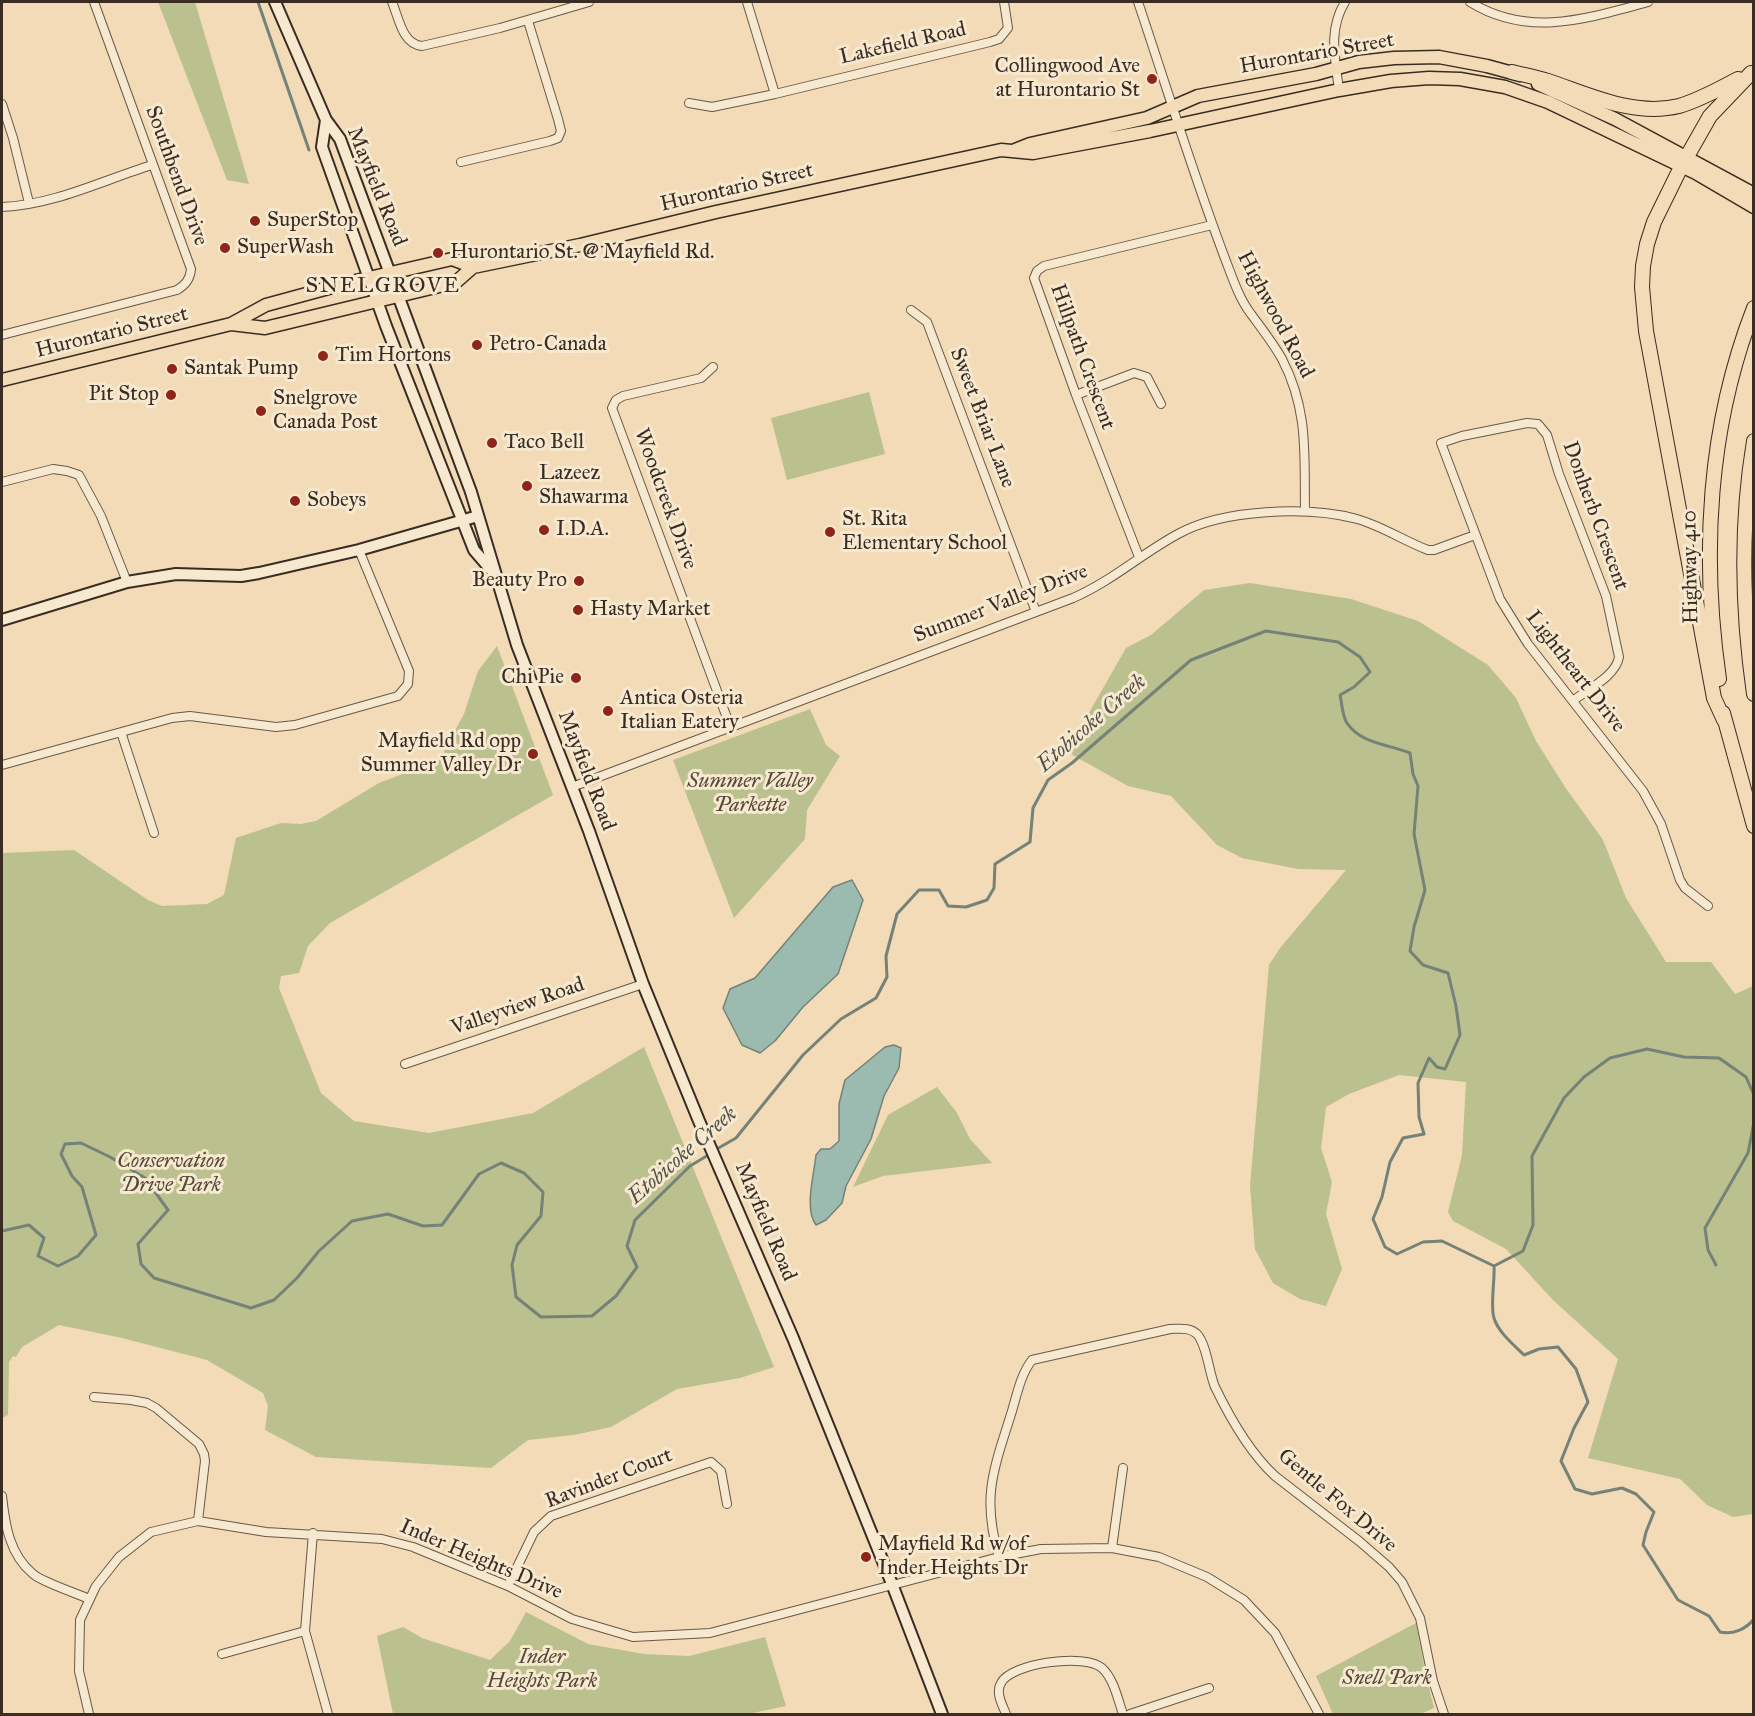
<!DOCTYPE html>
<style>
body{margin:0}
#map{position:relative;width:1755px;height:1716px;overflow:hidden;background:#f2dbb6;font-family:"IM FELL Great Primer",serif}
canvas{display:block}
.frame{position:absolute;inset:0;border:3px solid #3a2c22;pointer-events:none}
</style>
<div id="map">
<canvas width="1755" height="1716"></canvas>
<div class="frame"></div>
</div>
<script>
const context = document.querySelector('canvas').getContext('2d');
context.lineJoin = 'round';
function fill(path, color) { context.fillStyle = color; context.fill(path, 'evenodd'); }
function trace(path, color, width, dash) { context.strokeStyle = color; context.lineWidth = width; context.lineCap = dash ? 'butt' : 'round'; context.setLineDash(dash || []); context.stroke(path); }
function drawText(font, color, halo, rows, align = 'center') {
  context.font = font + ' "IM FELL Great Primer",serif'; context.lineWidth = 6; context.setLineDash([]); context.textBaseline = 'middle'; context.strokeStyle = halo; context.fillStyle = color; for (const [text, x, y, turn = 0] of rows) {
    context.save(); context.translate(x, y); context.rotate((+turn || 0) * Math.PI / 180); context.textAlign = isNaN(turn) ? turn : align; if (halo) context.strokeText(text, 0, 0); context.fillText(text, 0, 0); context.restore();
  }
}
const green = new Path2D(`
 M158,2H195L249,184L227,180Z
 M869,392L885,454L787,480L771,418Z
 M1250,583L1351,599L1418,621L1488,665L1516,698L1536,741L1565,787L1603,840L1626,898L1666,962H1711L1735,994L1753,986V1514L1733,1517L1707,1505L1680,1479L1588,1458L1618,1359L1554,1301L1506,1249L1453,1221L1448,1212L1462,1155L1466,1082L1399,1075L1349,1094L1326,1107L1321,1148L1332,1182L1326,1214L1342,1269L1326,1306L1300,1299L1273,1283L1255,1249L1250,1186L1269,965L1280,948L1346,870L1298,869L1242,858L1217,845L1171,796L1128,786L1069,753L1082,725L1126,648L1151,635L1204,590Z
 M497,646L553,795L330,923L308,946L299,973L281,976L279,988L321,1093L354,1121L429,1133L533,1113L644,1047L774,1367L740,1378L677,1389L611,1427L574,1435L528,1440L491,1468L316,1457L265,1430L268,1406L263,1393L207,1360L122,1338L59,1325L22,1347L16,1357L13,1356L9,1362L8,1415L2,1418V853L74,850L148,900L162,906L207,904L224,895L236,838L281,823L301,824L316,821L379,783L445,758L444,751L464,714L478,671Z
 M810,709L826,745L840,756L807,810L805,839L734,918L673,760Z
 M937,1087L957,1113L970,1139L992,1163L883,1176L853,1187L888,1115Z
 M526,1612L588,1644L644,1654L689,1656L765,1637L786,1706L748,1714H393L377,1636L403,1627L422,1638L490,1660L510,1641Z
 M1416,1623L1426,1676L1434,1708L1420,1714H1333L1316,1676Z`);
const water = new Path2D(`
 M852,880L863,900L838,974L803,1007L775,1041L760,1053L742,1045L723,1008L730,989L755,978L833,887Z
 M894,1045L901,1048L899,1068L884,1096L871,1139L846,1186L842,1203L826,1220L816,1225C804,1209 814,1175 816,1155L821,1149H830L839,1141V1104L845,1080L885,1047Z`);
const stream = new Path2D(`
 M258,2L309,150
 M715,1150L736,1138L803,1055L841,1019L876,998L887,977L886,956L897,914L919,890H939L948,906L966,907L987,900L994,888L995,864L1030,842L1033,808L1048,780L1072,763L1191,660L1266,631L1338,642L1360,657L1370,672L1354,687L1340,695C1342,703 1342,716 1347,723C1361,744 1388,744 1410,753L1413,774L1418,786L1414,834L1425,890L1414,927L1410,951L1423,965L1448,973L1456,1006L1460,1035L1445,1069L1437,1067L1429,1058L1418,1083L1419,1117L1424,1134L1403,1138L1390,1162L1382,1197L1373,1219L1385,1247L1397,1254L1423,1242L1442,1241L1494,1266C1495,1280 1490,1306 1494,1318C1498,1332 1514,1345 1524,1355L1539,1349L1558,1347L1576,1369L1588,1402L1574,1428L1561,1461L1575,1489L1592,1494L1622,1488L1636,1494L1654,1512L1646,1532L1643,1545L1678,1600L1709,1616L1720,1632C1733,1635 1746,1629 1754,1619
 M2,1231L29,1225L44,1238L38,1256L58,1266L78,1256L96,1235L82,1187L72,1176L61,1154L65,1144L81,1143L110,1157L145,1178L168,1210L138,1244L141,1264L154,1278L251,1308L274,1300L297,1278L319,1251L352,1221L388,1214L423,1226L442,1225L479,1174L501,1163L524,1173L543,1192L541,1216L517,1245L512,1265L516,1297L541,1317L592,1316L616,1296L637,1267L627,1246L635,1220L690,1166L710,1154
 M1716,1265L1708,1250L1705,1228L1748,1153L1754,1122
 M1494,1266L1523,1251L1533,1225L1532,1156L1564,1098L1584,1077L1610,1058L1647,1049L1684,1057L1719,1058L1746,1077L1754,1095`);
const street = new Path2D(`
 M392,2C399,18 402,44 422,46L500,28L589,2
 M747,2L775,94
 M1138,2C1168,91 1195,181 1229,269C1235,285 1241,301 1251,314C1262,329 1273,343 1282,359C1309,411 1304,455 1305,510
 M1470,2C1528,38 1586,19 1648,2
 M1339,90C1335,58 1328,30 1345,2
 M689,103L712,107L775,94L990,42L999,39L1008,28L1004,2
 M2,104L13,138L29,203
 M461,162L550,141L558,138L561,131L558,119L528,21
 M2,207C54,205 103,180 152,165
 M911,310L927,322L1036,612
 M2,335L177,290C185,285 190,280 191,269L94,2
 M713,367L701,378L623,396L616,400L612,408L730,726
 M1076,395L1134,373L1147,377L1161,404
 M2,482L53,469L67,471L79,475L101,516L127,582
 M1139,557L1076,395L1034,278L1037,271L1044,266L1212,225
 M1574,700C1588,689 1616,676 1619,657L1606,596L1559,474L1547,435L1538,424L1527,423L1462,436L1441,443L1500,599L1528,644L1643,791L1661,824L1680,880L1685,888L1708,906
 M121,732L154,833
 M2,765L172,718L190,716L276,727L295,725L398,696L408,684L409,671L359,550
 M572,787L1073,598C1112,581 1141,554 1178,534C1223,509 1308,506 1357,519C1382,526 1404,541 1428,550H1434L1475,535
 M405,1064L643,984
 M94,1397L131,1400L147,1403L156,1408L199,1444L204,1454L205,1461L198,1521
 M2,1496C5,1524 9,1554 33,1574C42,1582 76,1593 89,1599
 M313,1533L305,1631L328,1714
 M1112,1548L1123,1468
 M999,1557C981,1496 994,1469 1012,1411C1017,1394 1021,1374 1032,1360L1170,1329C1180,1329 1189,1327 1197,1334C1207,1345 1209,1373 1215,1387C1230,1418 1250,1453 1275,1476L1359,1541L1389,1567L1402,1582L1420,1618L1433,1681L1444,1714
 M508,1586L534,1532L551,1516L711,1462L721,1471L727,1504
 M222,1654L305,1631
 M89,1714L79,1671L80,1620L96,1586L119,1557L151,1532L198,1521L266,1532L382,1539L413,1547L508,1586L572,1619L633,1637L710,1633L999,1557L1041,1549L1112,1548L1159,1557L1207,1577L1244,1600L1275,1633L1319,1714
 M1006,1714C1003,1706 995,1693 1001,1683C1011,1663 1085,1653 1102,1668C1114,1679 1118,1700 1123,1714
 M1130,1714L1209,1688`);
const secondary = new Path2D(`
 M275,2L326,120L340,139L471,492L517,645L589,831L643,984L699,1121L793,1338L892,1584L942,1714
 M326,120L322,147L386,326L474,550L492,571
 M2,620L127,582L176,574L241,576L259,573L359,550L478,516`);
const primary = new Path2D(`
 M1538,84L1615,119L1754,194
 M1015,150L1030,144L1147,118L1198,96L1316,74L1359,62L1394,58L1439,57L1487,66L1520,75
 M231,324L265,328L456,282L473,267L580,245L716,212L1001,150L1033,153L1150,131L1339,90L1391,81L1429,78L1460,79L1505,87L1548,102L1696,173L1754,207
 M2,380L231,324L266,305L347,283L452,259L473,267`);
const highway = new Path2D(`
 M1512,72C1524,75 1536,77 1548,81C1590,95 1634,117 1679,106C1700,100 1719,89 1738,79
 M1754,441C1740,525 1742,610 1754,694
 M1719,679C1701,555 1708,426 1754,308
 M1723,713L1754,826
 M1724,720L1714,698L1646,331L1642,287L1643,266L1647,244L1654,222L1681,167L1710,116L1751,73`);
const markers = [
 [1152,79,6,"#8f2418"],
 [255,221,6,"#8f2418"],
 [225,248,6,"#8f2418"],
 [438,253,6,"#8f2418"],
 [477,345,6,"#8f2418"],
 [323,356,6,"#8f2418"],
 [172,369,6,"#8f2418"],
 [171,395,6,"#8f2418"],
 [261,411,6,"#8f2418"],
 [492,443,6,"#8f2418"],
 [527,486,6,"#8f2418"],
 [295,501,6,"#8f2418"],
 [544,530,6,"#8f2418"],
 [830,532,6,"#8f2418"],
 [579,581,6,"#8f2418"],
 [578,610,6,"#8f2418"],
 [576,678,6,"#8f2418"],
 [608,711,6,"#8f2418"],
 [533,754,6,"#8f2418"],
 [866,1557,6,"#8f2418"]
];
const streetNames = [
 ["Lakefield Road",903,44,-13],
 ["Hurontario Street",1317,54,-10],
 ["Southbend Drive",176,176,70],
 ["Mayfield Road",376,187,68],
 ["Hurontario Street",737,188,-13],
 ["Highwood Road",1275,315,62],
 ["Hurontario Street",112,333,-14],
 ["Hillpath Crescent",1082,357,70],
 ["Sweet Briar Lane",982,418,69],
 ["Woodcreek Drive",665,499,70],
 ["Donherb Crescent",1595,516,70],
 ["Highway 410",1691,567,-91],
 ["Summer Valley Drive",1001,604,-21],
 ["Lightheart Drive",1575,672,52],
 ["Mayfield Road",586,771,69],
 ["Valleyview Road",518,1007,-19],
 ["Mayfield Road",765,1222,67],
 ["Ravinder Court",609,1479,-21],
 ["Gentle Fox Drive",1337,1501,40],
 ["Inder Heights Drive",481,1560,23]
];
const poiNames = [
 ["Collingwood Ave",1140,67,"right"],
 ["at Hurontario St",1140,91,"right"],
 ["SuperStop",267,221],
 ["SuperWash",237,248],
 ["Hurontario St. @ Mayfield Rd.",450,253],
 ["Petro-Canada",489,345],
 ["Tim Hortons",335,356],
 ["Santak Pump",184,369],
 ["Pit Stop",159,395,"right"],
 ["Snelgrove",273,399],
 ["Canada Post",273,423],
 ["Taco Bell",504,443],
 ["Lazeez",539,474],
 ["Shawarma",539,498],
 ["Sobeys",307,501],
 ["St. Rita",842,520],
 ["Elementary School",842,544],
 ["I.D.A.",556,530],
 ["Beauty Pro",567,581,"right"],
 ["Hasty Market",590,610],
 ["Chi Pie",564,678,"right"],
 ["Antica Osteria",620,699],
 ["Italian Eatery",620,723],
 ["Mayfield Rd opp",521,742,"right"],
 ["Summer Valley Dr",521,766,"right"],
 ["Mayfield Rd w/of",878,1545],
 ["Inder Heights Dr",878,1569]
];
const parkNames = [
 ["Summer Valley",750,782],
 ["Parkette",750,806],
 ["Conservation",171,1162],
 ["Drive Park",171,1186],
 ["Inder",542,1658],
 ["Heights Park",542,1682],
 ["Snell Park",1387,1679]
];
const neighbourhoodNames = [
 ["SNELGROVE",383,287]
];
const waterNames = [
 ["Etobicoke Creek",1092,724,-41],
 ["Etobicoke Creek",683,1156,-41]
];
fill(green, '#bac08e');
fill(water, '#9bbbb1');
trace(water, '#748278', 1.5);
trace(stream, '#748278', 3);
trace(street, '#685847', 10);
trace(secondary, '#3a2c22', 14);
trace(primary, '#3a2c22', 15);
trace(highway, '#3a2c22', 16);
trace(street, '#f7e8d0', 8);
trace(secondary, '#f7e8d0', 10);
trace(primary, '#f2dbb6', 12);
trace(highway, '#f2dbb6', 14);
for (const [x, y, r, color] of markers) { const dot = new Path2D(); dot.arc(x, y, r, 0, 2 * Math.PI); context.fillStyle = color; context.fill(dot); trace(dot, '#f7e8d0', 2); }
drawText('21px', '#3a2c22', '#f7e8d0', streetNames);
drawText('21px', '#3a2c22', '#f7e8d0', poiNames, 'left');
drawText('italic 21px', '#544a38', '#f7e8d0', parkNames);
context.letterSpacing = '1.5px';
drawText('22px', '#3a2c22', '#f7e8d0', neighbourhoodNames);
context.letterSpacing = '0px';
drawText('italic 22px', '#525046', '#f7e8d0', waterNames);
</script>
